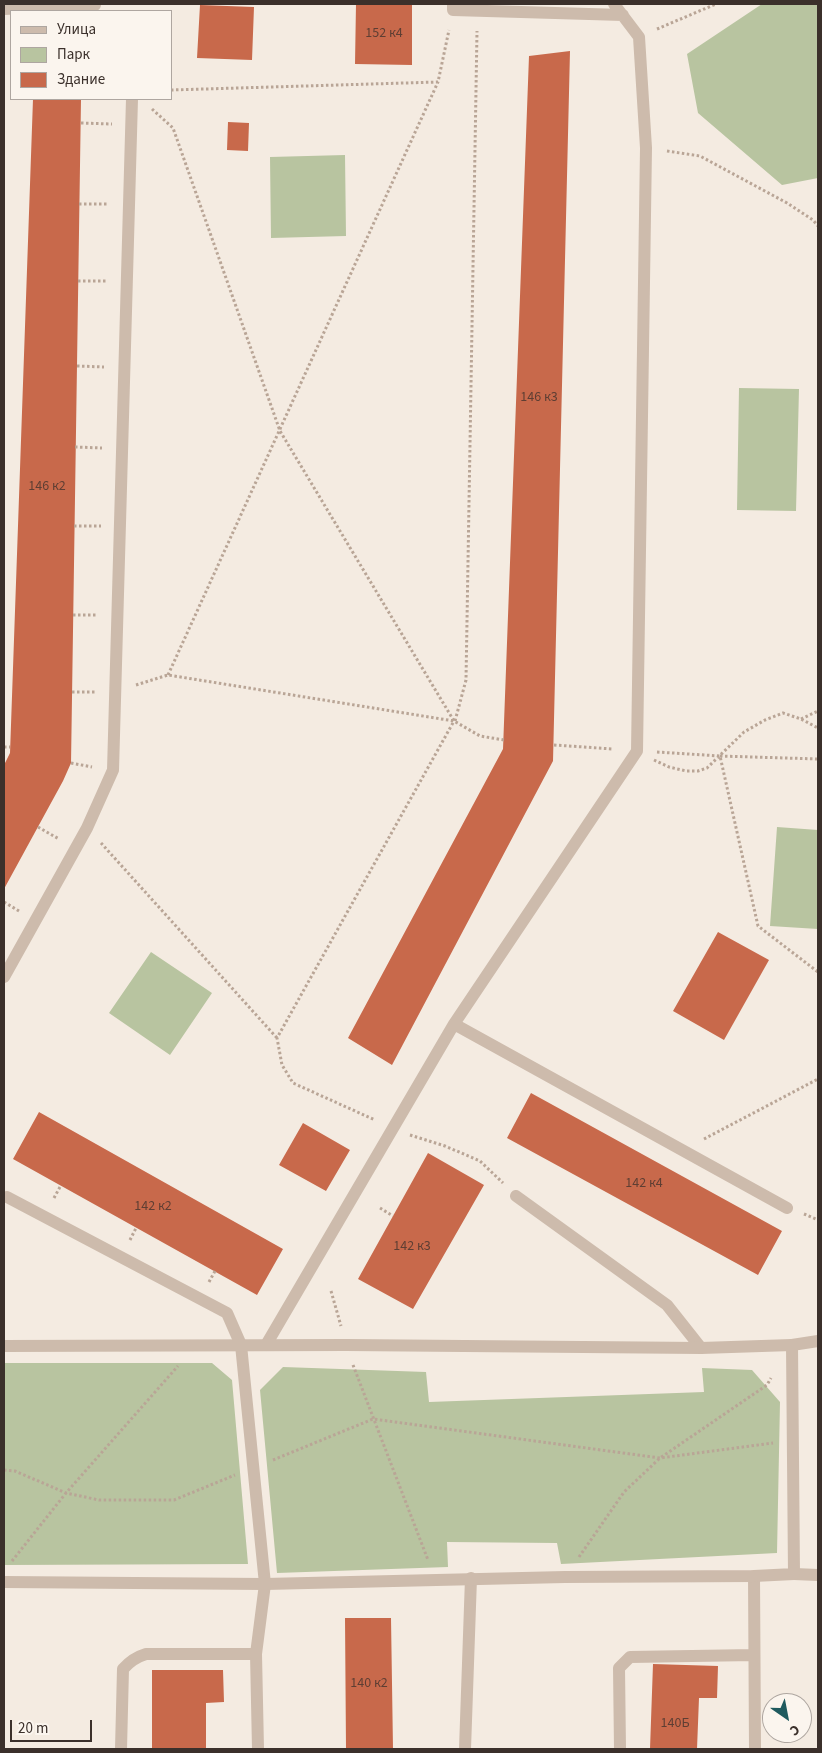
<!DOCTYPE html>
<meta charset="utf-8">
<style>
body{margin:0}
#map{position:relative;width:822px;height:1753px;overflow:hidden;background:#f4ebe1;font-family:"Source Sans 3",sans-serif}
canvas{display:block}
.frame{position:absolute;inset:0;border:5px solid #3b302b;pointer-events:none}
.legend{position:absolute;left:10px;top:10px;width:162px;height:90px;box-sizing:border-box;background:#fbf5ee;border:1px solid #aea6a0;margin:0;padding:6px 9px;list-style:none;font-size:15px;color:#3b302b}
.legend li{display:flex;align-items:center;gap:10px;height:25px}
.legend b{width:25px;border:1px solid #aea6a0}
.north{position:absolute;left:762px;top:1693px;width:50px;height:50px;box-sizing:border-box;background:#fbf5ee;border:1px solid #aea6a0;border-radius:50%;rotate:147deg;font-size:14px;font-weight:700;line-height:20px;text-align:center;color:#3b302b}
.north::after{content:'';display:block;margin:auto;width:18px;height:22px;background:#1f5a5e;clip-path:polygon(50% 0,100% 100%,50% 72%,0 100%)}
.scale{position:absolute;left:10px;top:1720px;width:82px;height:22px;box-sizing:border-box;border:2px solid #3b302b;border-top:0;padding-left:6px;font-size:15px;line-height:18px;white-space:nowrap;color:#3b302b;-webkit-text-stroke:4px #fbf5ee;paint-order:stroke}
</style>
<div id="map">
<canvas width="822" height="1753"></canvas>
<div class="frame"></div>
<ul class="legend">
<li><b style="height:6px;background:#cdbbac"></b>Улица</li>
<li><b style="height:14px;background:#b8c4a0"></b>Парк</li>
<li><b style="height:14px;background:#c8694b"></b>Здание</li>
</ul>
<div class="north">С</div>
<div class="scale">20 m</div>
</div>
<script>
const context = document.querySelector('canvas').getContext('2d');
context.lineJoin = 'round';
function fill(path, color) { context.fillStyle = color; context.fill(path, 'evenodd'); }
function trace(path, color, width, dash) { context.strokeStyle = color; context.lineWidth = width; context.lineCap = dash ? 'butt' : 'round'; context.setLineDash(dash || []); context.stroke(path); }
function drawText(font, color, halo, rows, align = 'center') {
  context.font = font + ' "Source Sans 3",sans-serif'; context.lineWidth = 5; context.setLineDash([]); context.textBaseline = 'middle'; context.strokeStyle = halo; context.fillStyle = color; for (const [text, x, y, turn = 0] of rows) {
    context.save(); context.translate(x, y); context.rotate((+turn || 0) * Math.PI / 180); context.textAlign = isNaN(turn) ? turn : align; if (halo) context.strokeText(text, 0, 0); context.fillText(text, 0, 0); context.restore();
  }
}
const green = new Path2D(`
 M762,4H818V178L782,185L698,113L687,54Z
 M345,155L346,236L271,238L270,157Z
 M739,388L799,389L796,511L737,510Z
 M777,827L818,830V929L770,926Z
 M151,952L212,993L170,1055L109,1013Z
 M4,1363H212L232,1380L248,1564L4,1565Z
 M283,1367L426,1372L429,1402L704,1392L702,1368L752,1370L780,1402L777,1553L561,1564L557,1543L447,1542L448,1567L277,1573L260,1390Z`);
const building = new Path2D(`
 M356,4H412V65L355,64Z
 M200,5L254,7L252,60L197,58Z
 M570,51L553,761L392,1065L348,1038L503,749L529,56Z
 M33,99H81L71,763L63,781L4,889V765L10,753Z
 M228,122L249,123L248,151L227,150Z
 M718,932L769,960L724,1040L673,1011Z
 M531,1093L782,1231L758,1275L507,1138Z
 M39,1112L283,1249L257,1295L13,1159Z
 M303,1123L350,1150L326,1191L279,1165Z
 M428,1153L484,1185L413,1309L358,1279Z
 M345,1618H391L393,1749H346Z
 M653,1664L718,1666L717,1698H699L697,1749H650Z
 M152,1670H223L224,1702L206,1703V1749H152Z`);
const path = new Path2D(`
 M657,29L716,4
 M171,90L438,82L449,30
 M152,109L173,128L280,431L454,721L277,1038L282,1065L293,1083L375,1120
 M81,123L112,124
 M667,151L700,156L787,203L813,220L818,226
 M79,204H109
 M78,281H108
 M77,366L104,367
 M75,447L102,448
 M74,526H101
 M73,615H97
 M168,675L438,82
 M136,685L168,675L454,721L480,736L504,740
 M72,692H96
 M801,719L818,711
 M455,721L466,680L477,31
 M554,745L613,749
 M4,747H10
 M657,752L720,756L758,926L818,972
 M720,756L818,759
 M654,760L669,767L686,771H698L707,768L744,732L765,720L783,713L801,719L818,728
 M71,763L92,767
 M38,827L59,839
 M101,843L277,1038
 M4,902L19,911
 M410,1135L445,1146L480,1161L503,1183
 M704,1139L818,1079
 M54,1198L61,1185
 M380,1208L393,1216
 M804,1214L818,1220
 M130,1240L136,1228
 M209,1282L215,1271
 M331,1291L341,1326
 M353,1365L428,1560
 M273,1460L373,1419L660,1458L773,1443
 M4,1470L15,1471L66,1493L99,1500H174L235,1475
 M579,1557L624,1492L660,1458L767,1385L771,1378
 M12,1561L66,1493L178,1366`);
const lane = new Path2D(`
 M453,4V10L623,15
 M4,9L95,5
 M4,977L87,828L113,770L132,99
 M454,1024L787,1208
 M516,1196L667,1305L701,1348
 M7,1197L227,1313L241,1345L265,1584L256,1654L258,1749
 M266,1345L454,1024L637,751L646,148L639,37L614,4
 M792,1345L818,1341
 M794,1574L818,1575
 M754,1576L755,1749
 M121,1749L123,1669C130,1661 136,1657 146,1654H256
 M465,1749L471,1578
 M620,1749L619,1668L630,1657L754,1655`);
const street = new Path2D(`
 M4,1346L346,1345L701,1348L792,1345L794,1574L754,1576L565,1577L265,1584L4,1582`);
const numberNames = [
 ["152 к4",384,34],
 ["146 к3",539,398],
 ["146 к2",47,487],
 ["142 к4",644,1184],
 ["142 к2",153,1207],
 ["142 к3",412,1247],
 ["140 к2",369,1684],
 ["140Б",675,1724]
];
fill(green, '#b8c4a0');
fill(building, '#c8694b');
trace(path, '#b9a596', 3, [2.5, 2.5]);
trace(lane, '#cdbbac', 12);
trace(street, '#cdbbac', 12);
drawText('14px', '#5e3e33', null, numberNames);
</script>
